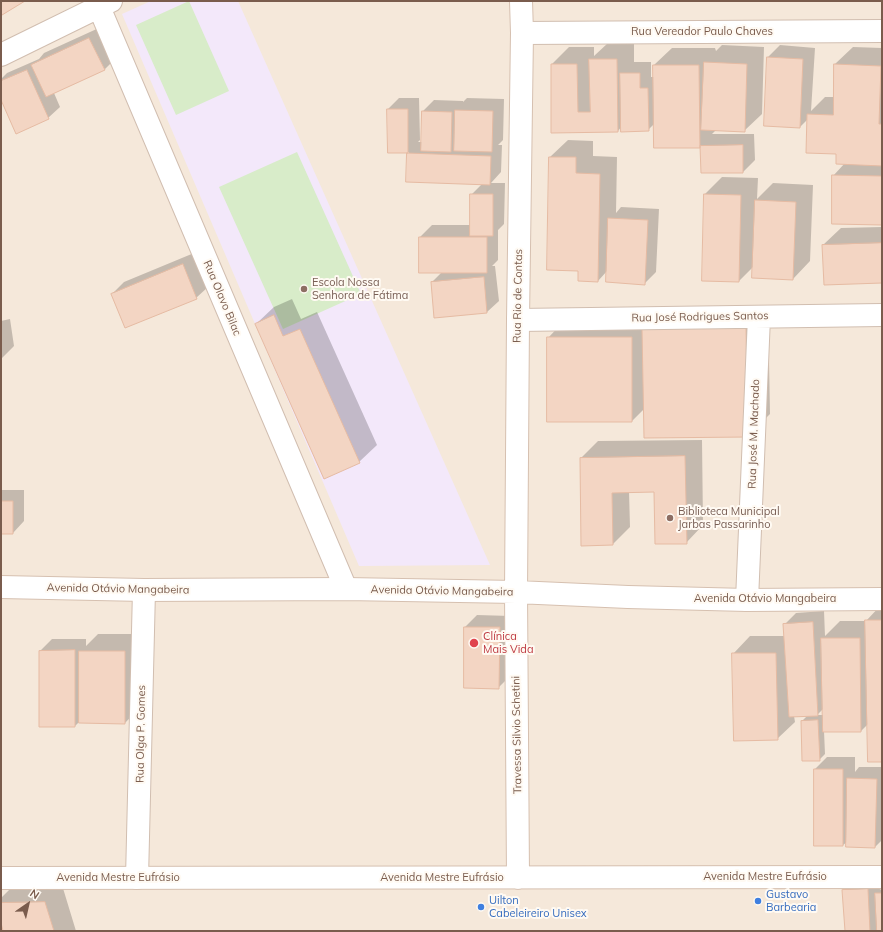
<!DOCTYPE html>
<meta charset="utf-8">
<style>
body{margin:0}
#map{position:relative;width:883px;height:932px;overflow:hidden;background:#fdf6ec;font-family:Mulish,sans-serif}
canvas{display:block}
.frame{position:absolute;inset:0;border:2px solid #7a5c4d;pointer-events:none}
.north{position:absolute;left:8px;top:884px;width:40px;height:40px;-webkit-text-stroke:3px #fffaf3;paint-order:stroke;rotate:34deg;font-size:11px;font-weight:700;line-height:16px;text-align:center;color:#7a5c4d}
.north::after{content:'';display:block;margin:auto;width:14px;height:18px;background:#7a5c4d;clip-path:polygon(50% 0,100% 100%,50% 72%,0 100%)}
</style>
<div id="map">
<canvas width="883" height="932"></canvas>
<div class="frame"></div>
<div class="north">N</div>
</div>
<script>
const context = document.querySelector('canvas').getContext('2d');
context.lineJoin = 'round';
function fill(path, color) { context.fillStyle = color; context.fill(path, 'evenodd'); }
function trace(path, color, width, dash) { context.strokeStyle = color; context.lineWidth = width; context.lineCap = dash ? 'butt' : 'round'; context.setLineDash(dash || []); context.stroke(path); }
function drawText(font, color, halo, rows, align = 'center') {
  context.font = font + ' Mulish,sans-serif'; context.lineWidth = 4; context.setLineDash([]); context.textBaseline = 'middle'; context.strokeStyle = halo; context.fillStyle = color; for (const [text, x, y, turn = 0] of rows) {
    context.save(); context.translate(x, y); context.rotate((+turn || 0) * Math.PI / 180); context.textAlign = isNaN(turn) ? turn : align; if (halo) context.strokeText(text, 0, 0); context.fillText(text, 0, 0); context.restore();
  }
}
const residential = new Path2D(`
 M1,1H882V931H1Z`);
const education = new Path2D(`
 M151,1H238L490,565L359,566L122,14Z`);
const green = new Path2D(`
 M189,1L229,91L176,115L136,25Z
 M297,152L361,294L283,329L219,187Z`);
const shadow = new Path2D(`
 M101,27L116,58L104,70L54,93L60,107L48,118L1,97V79L7,73L39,59L44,53Z
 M634,42V62H651V77H654V65L672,48H715L716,51L722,45L764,47L762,114L744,131L716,130L712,134H754L755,160L743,172H702L701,145L699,147L655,123L648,130L622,126L618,131L552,132V64L569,47H594V56L608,43Z
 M780,45L815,48L811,111L825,97H834L835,64L853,47L882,48V224L833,176L845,163L808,119L800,127L765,125L768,57Z
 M399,98H419L420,140L418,142H422L423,111L434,100L463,101V102L467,98L504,99L503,140L498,145H502L501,172L491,183H505L504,224L498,230V260L492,266H495L499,301L487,312L435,317L432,282L442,272L420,237L432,225H471V195L482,184L408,154L409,152H389L388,109Z
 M568,140L593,141V156L617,157L616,213L621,207L659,209L656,272L644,284L607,271L598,281L579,270L548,269L550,157Z
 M722,177L758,178L757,199L773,183L813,185L810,261L793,279L753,267L739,281L705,194Z
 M882,227V282L823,245L841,228Z
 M194,253L208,287L196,298L112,294L124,282Z
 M292,299L301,319L317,312L377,445L359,462L256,324L274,307Z
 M768,306L770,414L748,436L644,409L632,421L548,338L565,320Z
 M10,319L14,346L2,358H1V321Z
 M702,440L703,525L686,543L655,491H629L630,527L613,544L581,458L598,441Z
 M1,490H24V521L13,533H1Z
 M882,604V761L868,724L861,731H824L825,754L819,760L802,721L808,715L794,716L795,722L777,739L733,654L750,636H785L784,625L796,613L824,611L825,636L840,621H866ZM824,708V715H817Z
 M477,615L511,616L510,676L498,688L465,627Z
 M98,634H142V705L125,723L80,721L75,726H40V651L52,639H86V646Z
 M827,757H855V772L859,767H882V840L875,847L847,842L843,845L815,769Z
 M879,877L880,890L882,888V931H846L843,890L855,879Z
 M62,885L76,931H4L1,920V898L13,886Z`);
const building = new Path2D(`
 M1,1H25L2,15Z
 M89,38L105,70L46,97L31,65Z
 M767,57L803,59L800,128L764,126Z
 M589,59H617L618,132L551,133V64H577L578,112H590Z
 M704,62L747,64L745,132L701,130Z
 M834,64L881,66L879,124H882V166L836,164V154L806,153L807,114L833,115Z
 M653,65H699L700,148H654Z
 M27,70L49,119L16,134L1,100V81Z
 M620,73H640V88H648L649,131L621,132Z
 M387,109H408V153H388Z
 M455,110L493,111L492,152L454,151Z
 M422,111L452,112L451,152L421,151Z
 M743,145V173H701L700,146Z
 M407,153L491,156L490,185L406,182Z
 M549,157H576V173L600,174L598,282L578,281V271L547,270Z
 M832,175L882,176V225L832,224Z
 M470,194H493V236H470Z
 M704,194L741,195L739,282L702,281Z
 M755,200L796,202L793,280L752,278Z
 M608,218L648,220L645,285L606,282Z
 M419,237H487V273H419Z
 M882,243V283L824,285L822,245Z
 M183,264L197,299L125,328L111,294Z
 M484,277L487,313L434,318L431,282Z
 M274,315L283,336L300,329L360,463L324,479L255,324Z
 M746,328L748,437L644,438L642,329Z
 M547,337H632V422H547Z
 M685,456L687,544H655L654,492L612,493L613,545L581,546L580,458Z
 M1,501H13V534H1Z
 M865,620H882V762H868Z
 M813,622L818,716L789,717L783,624Z
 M464,627H500L499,689L464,688Z
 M821,638H860L861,732H823Z
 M75,650V727H39V651Z
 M79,651H125V724L79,723Z
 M732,653H776L778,740L734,741Z
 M818,720L820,761H802L801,721Z
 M814,769H843V846H814Z
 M847,778L877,779L875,848L846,847Z
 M868,889L870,931H845L842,890Z
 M875,893H882V931H877Z
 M45,902L54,931H3L1,923V903Z`);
const street = new Path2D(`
 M99,7L346,589
 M522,33L882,31
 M1,55L111,1
 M518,320L882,315
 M747,600L759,317
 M137,878L144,590`);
const secondary = new Path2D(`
 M1,587L144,590L346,589L516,592L628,597L747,600L882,599
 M1,878L882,877
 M518,878L516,592L518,320L522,33L521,1`);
const markers = [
 [304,289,4,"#8d6e63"],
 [670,518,4,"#8d6e63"],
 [474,643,5,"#e0444e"],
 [758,901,4,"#3f7fe0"],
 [481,907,4,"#3f7fe0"]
];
const streetNames = [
 ["Rua Vereador Paulo Chaves",702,32],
 ["Rua Rio de Contas",518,296,-89],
 ["Rua Olavo Bilac",222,298,67],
 ["Rua José Rodrigues Santos",700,317,-1],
 ["Rua José M. Machado",754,434,-88],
 ["Avenida Otávio Mangabeira",118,589,1],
 ["Avenida Otávio Mangabeira",442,591,1],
 ["Avenida Otávio Mangabeira",765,599],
 ["Rua Olga P. Gomes",141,734,-89],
 ["Travessa Silvio Schetini",517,735,-91],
 ["Avenida Mestre Eufrásio",765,877],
 ["Avenida Mestre Eufrásio",118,878],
 ["Avenida Mestre Eufrásio",442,878]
];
const educationNames = [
 ["Escola Nossa",312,283],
 ["Senhora de Fátima",312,296],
 ["Biblioteca Municipal",678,512],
 ["Jarbas Passarinho",678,525]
];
const healthNames = [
 ["Clínica",483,637],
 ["Mais Vida",483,650]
];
const shopNames = [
 ["Gustavo",766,895],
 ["Barbearia",766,908],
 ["Uilton",489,901],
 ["Cabeleireiro Unisex",489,914]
];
fill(residential, '#f5e8da');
fill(education, '#f3e8fa');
fill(green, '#d8ecc9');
fill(shadow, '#0003');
fill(building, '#f3d5c3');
trace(building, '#e6bba3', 1);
trace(street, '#d1beb0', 24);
trace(secondary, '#d6c0b0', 24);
trace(street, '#fff', 22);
trace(secondary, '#fff', 22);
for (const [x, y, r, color] of markers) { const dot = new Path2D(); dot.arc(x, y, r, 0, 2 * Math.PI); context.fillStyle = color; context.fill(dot); trace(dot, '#fffaf3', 1.5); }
drawText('11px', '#7a5c4d', '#fffaf3', streetNames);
drawText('11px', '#785e54', '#fffaf3', educationNames, 'left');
drawText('11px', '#be3a42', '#fffaf3', healthNames, 'left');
drawText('11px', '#366cbe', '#fffaf3', shopNames, 'left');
</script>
